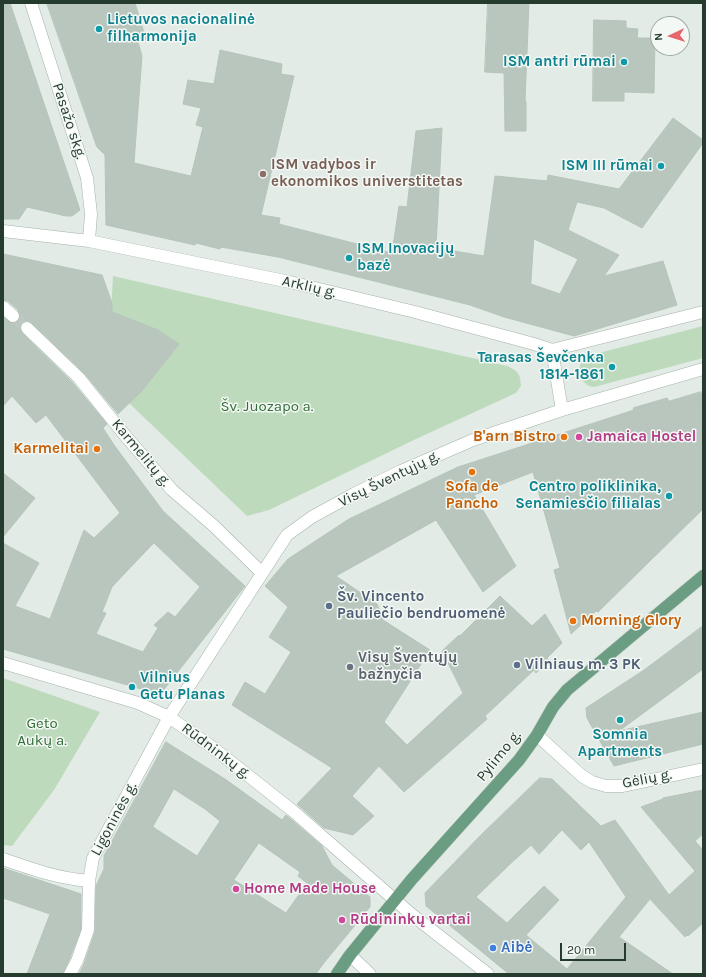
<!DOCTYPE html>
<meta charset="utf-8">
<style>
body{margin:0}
#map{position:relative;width:706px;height:977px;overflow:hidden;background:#e2ebe5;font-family:Karla,sans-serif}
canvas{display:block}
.frame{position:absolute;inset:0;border:4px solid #243b2e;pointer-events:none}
.north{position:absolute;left:650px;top:16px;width:40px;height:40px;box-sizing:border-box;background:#f3f8f4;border:1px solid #a0aca5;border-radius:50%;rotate:266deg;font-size:11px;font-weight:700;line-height:16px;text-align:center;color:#243b2e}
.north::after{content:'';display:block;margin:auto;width:14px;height:18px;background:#e6666b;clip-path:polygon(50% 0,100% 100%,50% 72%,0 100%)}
.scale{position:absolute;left:560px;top:943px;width:66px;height:18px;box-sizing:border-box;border:2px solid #243b2e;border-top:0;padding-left:5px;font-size:12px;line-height:14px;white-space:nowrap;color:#243b2e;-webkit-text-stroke:3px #f3f8f4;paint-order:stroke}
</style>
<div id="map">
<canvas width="706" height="977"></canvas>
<div class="frame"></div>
<div class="north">N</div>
<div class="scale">20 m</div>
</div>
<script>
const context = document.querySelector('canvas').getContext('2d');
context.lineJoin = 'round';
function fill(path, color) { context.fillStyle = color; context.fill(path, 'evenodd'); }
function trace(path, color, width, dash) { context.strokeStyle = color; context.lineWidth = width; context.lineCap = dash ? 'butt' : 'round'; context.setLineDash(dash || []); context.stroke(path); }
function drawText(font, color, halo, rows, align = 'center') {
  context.font = font + ' Karla,sans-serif'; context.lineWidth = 3; context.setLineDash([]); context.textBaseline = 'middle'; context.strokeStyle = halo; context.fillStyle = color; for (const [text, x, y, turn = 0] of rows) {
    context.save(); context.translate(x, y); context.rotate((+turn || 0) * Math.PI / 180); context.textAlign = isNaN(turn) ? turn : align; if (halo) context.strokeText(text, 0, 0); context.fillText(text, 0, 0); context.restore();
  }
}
const green = new Path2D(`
 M113,276L507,366C519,372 520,373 521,386L516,393L416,439L269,510L247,516L129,403L141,392L179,344L158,330L111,312Z
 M703,326V358L594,387C579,386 574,364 587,356Z
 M3,678L100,712L54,790L12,846L3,845Z`);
const building = new Path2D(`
 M3,3H10L80,210L72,216H66L27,207L19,219H3Z
 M47,3H135L146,39L138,42L142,56L134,163L191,176L203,127L196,125L201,108L183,104L188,80L214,84L220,50L282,64L281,74L294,76L261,215L280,218L279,224L392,253L399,206L407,207L416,131L442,128L436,248L484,256L495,176L547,181L548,175L619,189L673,118L703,140V143L642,228L604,208L577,202L568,230L619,255L604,276L663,261L677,305L574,336L504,317L470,305L278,257L221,247L220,249L196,243L195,245L106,225L105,155L97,147ZM534,239L578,259L560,294L531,284Z
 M488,3H529L525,101H526V131H505L504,73L485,72Z
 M594,20L626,21V28L638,29L637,38H655L654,93L624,92V101H593Z
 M3,254L102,275L112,303V312L158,330L179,344L141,392L118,414L84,373L32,323L28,321H25L21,323L20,327L22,333L73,383L107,424L103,428L114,445L163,511L245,586L162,692L155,693L3,649V543L39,563L15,606L50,619L84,530L94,538L120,513L46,415L36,423L12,396L3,406V317L12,323L18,321L20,317L18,310L8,301L3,300ZM154,543L200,587L175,617L168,612L154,625L158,628L143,652L96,634L106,613L102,612L112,587Z
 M701,392L703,405V509L598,612L596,611L571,634L554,570L560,568L533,472L474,495L516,566L483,592L436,520L336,576L377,604L383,620L430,650L384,722L407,745L463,693L442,651L459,635L460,636L500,596L532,626L545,614L562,643L547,658L549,661L536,673L534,670L485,716L487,719L404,792L379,766L352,796L374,816L353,835L324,828L297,804L332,768L232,705L245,682L265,694L291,652L269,637L288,607L265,586L288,559L349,519L458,467L634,410L633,408L667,398L669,401Z
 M3,473L35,498L3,537Z
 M703,626V669L619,731L703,712V744L614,766L587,718L586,708L644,670Z
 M166,742L225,779L282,820L286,815L322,846L332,865L370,897V907L323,964L316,974H79L84,964L95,932L96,886L104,869V856ZM174,789L205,809L220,821L197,856L153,827ZM259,843L300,872L298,876L307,883L286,913L234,880Z
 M540,778L552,779L601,826L615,820L669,895L695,871L641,807L663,799V798L703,790V834L695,841L703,850V923L688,936L687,935L685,937L650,899L619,937L673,974H509L426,906L425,893L480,836ZM562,830L581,850L589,842L626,897L567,969L526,935L559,900L544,886L507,923L476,897L509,865L531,845L539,854Z
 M3,868L81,894V929L70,958L63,974H27L50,914L3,898Z`);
const minorTunnel = new Path2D(`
 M13,316L27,328`);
const minor = new Path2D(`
 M31,3L87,178L91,214L89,241
 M3,231L89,241L290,282L415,312L534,344L552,350
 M3,307L13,316
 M27,328L79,378L123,433L172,490L214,526L262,573
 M552,350L703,312
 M552,350L562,410
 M3,663L138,703L169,717L212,747L293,811L411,914L488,974
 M3,859C34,870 57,878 89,881
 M350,955L370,974
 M70,974L77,961L88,930L89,881L93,858L169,717L287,535L312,517L354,494L401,471L473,440L562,410L703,369`);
const secondary = new Path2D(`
 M537,735L582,776L592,782L606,786H623L703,769`);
const primary = new Path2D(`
 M337,974L350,955L412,879L519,760L537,735L553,707L567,690L703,576`);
const markers = [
 [99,29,4,"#0f9aa8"],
 [624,62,4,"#0f9aa8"],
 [661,166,4,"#0f9aa8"],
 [263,174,4,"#8d6e63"],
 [349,258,4,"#0f9aa8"],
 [612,367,4,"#0f9aa8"],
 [564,437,4,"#e8710a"],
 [579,437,4,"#d1479c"],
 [97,449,4,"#e8710a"],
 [472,472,4,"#e8710a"],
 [669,496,4,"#0f9aa8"],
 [329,606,4,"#5c6f8a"],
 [573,621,4,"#e8710a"],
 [517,665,4,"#5c6f8a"],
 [350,667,4,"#6b7280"],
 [132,687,4,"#0f9aa8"],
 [620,720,4,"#0f9aa8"],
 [236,889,4,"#d1479c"],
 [342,920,4,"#d1479c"],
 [493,948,4,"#3f7fe0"]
];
const cultureNames = [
 ["Lietuvos nacionalinė",107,20,"left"],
 ["filharmonija",107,37,"left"],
 ["ISM antri rūmai",616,62],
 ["ISM III rūmai",653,166],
 ["ISM Inovacijų",357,249,"left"],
 ["bazė",357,266,"left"],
 ["Tarasas Ševčenka",604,358],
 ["1814-1861",604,375],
 ["Centro poliklinika,",661,487],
 ["Senamiesčio filialas",661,504],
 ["Vilnius",140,678,"left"],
 ["Getu Planas",140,695,"left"],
 ["Somnia",620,735,"center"],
 ["Apartments",620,752,"center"]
];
const streetNames = [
 ["Pasažo skg.",69,121,72],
 ["Arklių g.",309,287,13],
 ["Karmelitų g.",141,453,50],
 ["Visų Šventųjų g.",389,479,-26],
 ["Rūdninkų g.",216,751,37],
 ["Pylimo g.",499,756,-51],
 ["Gėlių g.",647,779,-11],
 ["Ligoninės g.",114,819,-62]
];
const educationNames = [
 ["ISM vadybos ir",271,165],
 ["ekonomikos universtitetas",271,182]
];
const parkNames = [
 ["Šv. Juozapo a.",267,407],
 ["Geto",42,724],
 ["Aukų a.",42,741]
];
const foodNames = [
 ["B'arn Bistro",556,437],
 ["Karmelitai",89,449],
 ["Sofa de",472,487,"center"],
 ["Pancho",472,504,"center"],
 ["Morning Glory",581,621,"left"]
];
const hotelNames = [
 ["Jamaica Hostel",587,437],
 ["Home Made House",244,889],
 ["Rūdininkų vartai",350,920]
];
const serviceNames = [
 ["Šv. Vincento",337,597],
 ["Pauliečio bendruomenė",337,614],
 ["Vilniaus m. 3 PK",525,665]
];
const worshipNames = [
 ["Visų Šventųjų",358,658],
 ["bažnyčia",358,675]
];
const shopNames = [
 ["Aibė",501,948]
];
fill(green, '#bedabd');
fill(building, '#b8c6bd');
trace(building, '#b5c4ba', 1);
trace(minorTunnel, '#bcc8c0', 12, [12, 6]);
trace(minor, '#a5b3aa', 13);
trace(secondary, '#a2b6a9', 13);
trace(primary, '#c2c8c4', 13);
trace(minor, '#fff', 12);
trace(secondary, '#fff', 12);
trace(primary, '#6b9d82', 12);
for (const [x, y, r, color] of markers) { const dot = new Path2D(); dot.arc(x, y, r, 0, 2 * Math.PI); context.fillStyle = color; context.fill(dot); trace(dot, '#f3f8f4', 1.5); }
drawText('bold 15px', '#0d838f', '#f3f8f4', cultureNames, 'right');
drawText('15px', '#243b2e', '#f3f8f4', streetNames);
drawText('bold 15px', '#785e54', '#f3f8f4', educationNames, 'left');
drawText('15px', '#316e37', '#f3f8f4', parkNames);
drawText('bold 15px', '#c56008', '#f3f8f4', foodNames, 'right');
drawText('bold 15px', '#b23c85', '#f3f8f4', hotelNames, 'left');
drawText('bold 15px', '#4e5e75', '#f3f8f4', serviceNames, 'left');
drawText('bold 15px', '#5b616d', '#f3f8f4', worshipNames, 'left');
drawText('bold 15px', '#366cbe', '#f3f8f4', shopNames, 'left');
</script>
